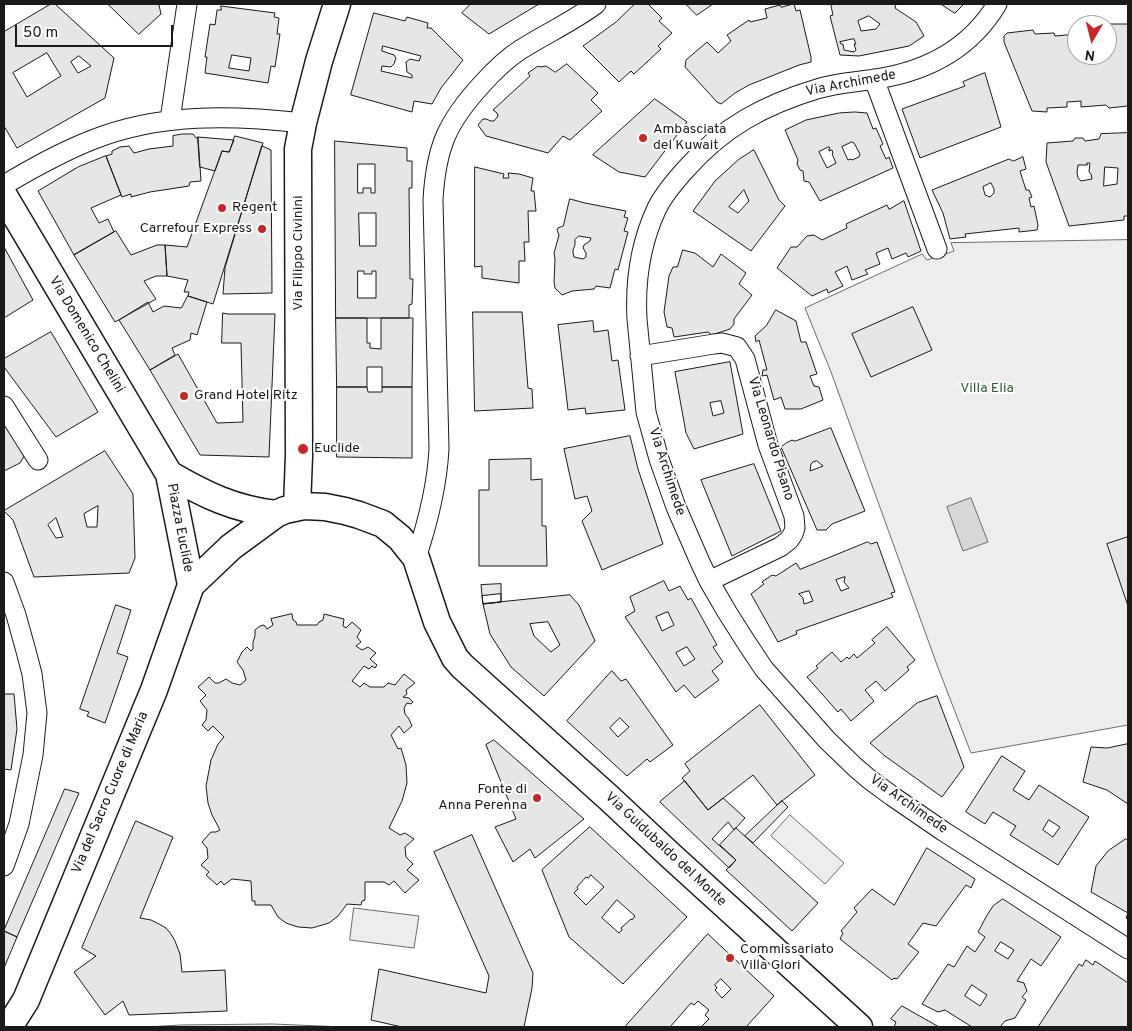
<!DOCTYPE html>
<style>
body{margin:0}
#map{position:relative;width:1132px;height:1031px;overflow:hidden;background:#fff;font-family:Overpass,sans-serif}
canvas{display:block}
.frame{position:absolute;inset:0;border:5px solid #1a1a1a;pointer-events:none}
.north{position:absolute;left:1067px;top:15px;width:50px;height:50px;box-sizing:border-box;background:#fff;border:1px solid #a3a3a3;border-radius:50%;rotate:188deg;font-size:14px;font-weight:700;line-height:20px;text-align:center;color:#1a1a1a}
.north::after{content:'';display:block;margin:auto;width:18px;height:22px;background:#c62828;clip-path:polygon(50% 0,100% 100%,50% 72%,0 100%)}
.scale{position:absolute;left:15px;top:25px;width:158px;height:22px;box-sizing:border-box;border:2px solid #1a1a1a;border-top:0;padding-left:6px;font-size:15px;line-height:18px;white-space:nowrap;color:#1a1a1a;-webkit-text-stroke:4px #fff;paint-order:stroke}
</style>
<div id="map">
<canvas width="1132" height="1031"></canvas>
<div class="frame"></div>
<div class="north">N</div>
<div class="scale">50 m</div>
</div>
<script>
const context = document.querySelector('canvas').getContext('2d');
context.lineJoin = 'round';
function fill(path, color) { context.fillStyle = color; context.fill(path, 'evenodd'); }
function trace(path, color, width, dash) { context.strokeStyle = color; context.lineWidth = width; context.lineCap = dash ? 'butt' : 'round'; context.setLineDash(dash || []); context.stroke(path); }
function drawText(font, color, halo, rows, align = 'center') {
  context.font = font + ' Overpass,sans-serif'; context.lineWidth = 4; context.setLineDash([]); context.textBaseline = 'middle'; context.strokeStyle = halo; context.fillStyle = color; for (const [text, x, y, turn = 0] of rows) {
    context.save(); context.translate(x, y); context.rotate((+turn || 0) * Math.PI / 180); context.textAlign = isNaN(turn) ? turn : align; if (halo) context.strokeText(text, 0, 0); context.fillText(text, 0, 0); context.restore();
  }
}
const built = new Path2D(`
 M1128,240V725L971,753L937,665L831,372L805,308L922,254L927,260L954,251L951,243Z
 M790,815L844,863L825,884L771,836Z
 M354,908L419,916L414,948L350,940Z
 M273,1024L344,1027H146L181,1025Z`);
const water = new Path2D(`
 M971,498L988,542L963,551L947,507Z`);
const building = new Path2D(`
 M51,4H55L114,58L105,98L17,148L4,126V32ZM47,53L61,76L27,97L13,73ZM79,56L91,66L78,73L71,62Z
 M108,4H157L159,5L161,14L139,34Z
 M471,4H539L489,34L462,13Z
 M635,4H648L662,18L659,21L672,33L658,46L661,49L634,74L631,71L619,82L583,46L616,22Z
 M686,4H713L697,15Z
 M794,4L796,11L800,10L811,57V62L799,65L749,85L735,93L721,104L717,102L685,67L686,60L707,42L718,53L731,41L727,35L749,20L750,22L767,18L765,9L780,5L781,7Z
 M834,4H896L895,8L916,22L924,36L909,46L859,56L840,55L830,16L833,15L831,6ZM869,16L880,24L876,29L861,31L858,21ZM854,39L856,44H854L856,50L854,52L844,50L843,44H841L840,42Z
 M941,4H964L955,13Z
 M221,6L275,13L274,17L279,18L277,34H280L275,67L271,66L268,83L205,73L207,57H205L210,24L215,25L217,10H221ZM232,55L251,58L249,71L229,68Z
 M374,13L405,21L407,17L428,23L427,28H431L463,60L441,88L432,104L414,101L412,112L351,95ZM383,46L421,56L419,61L410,59L406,62L407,72L412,75V78L381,71L382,66L391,67L394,64L396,58L394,55L382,51Z
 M1104,24H1128V106L1109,108L1106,105L1081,107V101L1067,102V107L1047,108V112L1032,111L1004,42V36L1007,33L1033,30L1035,34L1054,33L1055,36L1077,34V55H1107V25Z
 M567,64L598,93L591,100L602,111L570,140L563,136L548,153L486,136L478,125L483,119H486L491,121H494L498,116L497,113L493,110L530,76L528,73L538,66L540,67L546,66L555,72Z
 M985,73L1001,127L920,158L902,109L965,86L963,82Z
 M655,99L687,122L645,177L619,172L593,155Z
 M855,112L867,113L873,129L876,128L883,144L880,146L886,159L889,157L893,168L820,201L809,182L804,181L803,171L800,170L797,164L798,160L785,130L806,120L839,113ZM852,142L854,143L860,154L859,157L852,160L851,159L848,160L842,147ZM829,147L830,149H829V151L832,150L833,153L832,154L836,163L827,168L819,152Z
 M1128,133V216H1124V220L1069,226L1046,162L1047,143L1073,141L1075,138H1083L1085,141L1099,139L1101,134ZM1087,163H1090L1089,172L1091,174L1092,179L1081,181L1078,178L1077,173L1078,165H1087ZM1105,167L1118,168L1117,184L1104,186Z
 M182,134H193L196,138L198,137L201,181L190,182L189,186L150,192L131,197V194L122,197L106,156L112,154V151L120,147L129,146L134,153L149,149L173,146V136Z
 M235,136L263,143L213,304L188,296L189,292H184L188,280L167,276L165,245L187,247L222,151L229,152Z
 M198,137L234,140L229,152L222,151L215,171L200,167Z
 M335,141L407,148V161H412V188H409L410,279H413L412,304L409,305V318H336ZM358,164H375V193H371V188H363V193H358ZM359,213H376V246H360ZM358,271H364V274H372V271H376V298H358Z
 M262,146L271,150L272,293L223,294L225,268Z
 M754,150L779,200L785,206L751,251L693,211L715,181L738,160ZM744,190L749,201L738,213L729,207Z
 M106,156L121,195L91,208L99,223L108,219L114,232L74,255L38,191L78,167Z
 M1023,157L1026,169L1020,171L1026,190H1029L1032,197L1029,198L1031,207L1034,206L1038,225L1037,230L1019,232V228L965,234L966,237L950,239L943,213L932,190L1009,159L1013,161ZM991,183L994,189V193L990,197L985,195L983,187Z
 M475,167L504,174L503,178H509L508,173L519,174L533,178L531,191H534L536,211H528L529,242H524L525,261H519V283L482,278V266L475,267Z
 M570,199L585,203L626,211L624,217L628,218L624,231L628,232L618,270L615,269L610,288L596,286L594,289L572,291L562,295L555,288L554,282L555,259L554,253L559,235L557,230L558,228L563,226ZM579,236L591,238L590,241L584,245L583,248L586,253V257L583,259L574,257L573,252V250L575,245V240Z
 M904,201L921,251L908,257L906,253L892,259L888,248L876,253L880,264L865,270L868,274L852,280L847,266L835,272L843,286L828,293L827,289L812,296L777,268L791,247H797L807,236L814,235L822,240L847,228L846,224L887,205L889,209Z
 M116,231L131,255L157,245H165L167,276H156L144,281L156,299L115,322L74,255Z
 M4,247L33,300L4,318Z
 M683,250L695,253L713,267L721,254L746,273L739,284L752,295L734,319V324L730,329L712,335L708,332L674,337L672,328L667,327L664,312L669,276L673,267H677Z
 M188,296L207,302L197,335L191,333L190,340L172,348L175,355L150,370L119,320L148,302L153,312L164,306L181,308Z
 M913,307L932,350L871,377L852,334Z
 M776,310L796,321L801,342H806L817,374L810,376L814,386L819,387L823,400L801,409H785L781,397L774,400L767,375L762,376L763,370H767L759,340L756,342L755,336L766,326Z
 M473,312H522L528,388L532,389L533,408L475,411Z
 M223,313L228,314H275L269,457L200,455L150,370L178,354L217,423L243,422L241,343H222Z
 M336,318H367V343H370V348L381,349V318H413L412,387H382V367H367V387H337Z
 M593,321L594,332L608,330L612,361L618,360L625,410L586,414L585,408L568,410L558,325Z
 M51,332L98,412L56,437L4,367V359Z
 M730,362L743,434L694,449L686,433L675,372ZM721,401L724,413L713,416L710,403Z
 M337,387H367L368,392H382V387H412V458L337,457Z
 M4,424L26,453L20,463L4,471Z
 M831,428L865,511L832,524L826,530H817L781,447L786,443L792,440L795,441ZM817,461L823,466L810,471L811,464L813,462Z
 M630,436L638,469L663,544L602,570L582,521L592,511L587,496L575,499L564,449Z
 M105,451L133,494L135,558L129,573L34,577L13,520L4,511ZM98,506L97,527H87L84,514ZM56,518L63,537L56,538L48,525Z
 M531,459V480L542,479V526H546L547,566H479V490H489V460Z
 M754,464L781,531L732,556L701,480Z
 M1128,537V606L1107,544Z
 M868,542L871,544L877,542L895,592L891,593L893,597L796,631L797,634L778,642L751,594L764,584L762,582L772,575L776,576L796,563L800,569ZM845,577L844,582L849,588L841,591L836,580ZM809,591L813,601L804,604L803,598L799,594Z
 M664,581L669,591L680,586L688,600L691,598L717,645L713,647L723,662L712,671L719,680L695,698L684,685L676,692L625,617L635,611L630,597ZM668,612L674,625L662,631L656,617ZM687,647L695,659L684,666L676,653Z
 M501,584V602L483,604L481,585Z
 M501,594V602L483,604L482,596Z
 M570,595L579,605L595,641L544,696L511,667L490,634L483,604ZM548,622L560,645L551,652L534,636L530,624Z
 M116,605L131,610L117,653L128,657L105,723L87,716L89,712L80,709Z
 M292,614L293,620L296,622L297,625H317L319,622L323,620L324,614L344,619L343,626L346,628L352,622L361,630L357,637L361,642L356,646L362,650L368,647L376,653L370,659L377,665L375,668L372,666L369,669L364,666L352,681L360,687L364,683L370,687H384L388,683L395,685L404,674L415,683L406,690L407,694L403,697L409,698L413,702L411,704L407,703L404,708L405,714L409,719L412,726L404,733L399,726L391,735L398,749L401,748L406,765L407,783L402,801L389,828L400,835L405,833L414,839L405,847L406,857L413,864L407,870L419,880L405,893L394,881L389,885L384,882H365V900L362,901L361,905L347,904L338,916L329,923L312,928L298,927L286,923L278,917L271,905H255V901H252L251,881L232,879L224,885L221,881L217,885L206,875L209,872L201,865L208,858L207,848L202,842L211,832H216L220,830L212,815L208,803L206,786L211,760L218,744L224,737L213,726L208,731L202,725L206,720L207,710L200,701L206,695L198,687L209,677L215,683H219L226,679L232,683L240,685L246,680L243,670L237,662L242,652L247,647L251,651L253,649V642L255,636V630L260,626L264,625L267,629L273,625L271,619Z
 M887,627L915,660L907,667L909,670L885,691L876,681L865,690L874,701L851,721L841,709L838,712L807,677L818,668L816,666L832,652L841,662L847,657L849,659L854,654L857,658L875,643L872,640Z
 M612,671L621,681L626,679L673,745L650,762L647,759L627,776L567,721ZM620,718L629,727L618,737L610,728Z
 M4,694H14L17,729L11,770L4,769Z
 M937,696L964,767L942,797L885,756L870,743L917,703Z
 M760,705L815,775L777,805L753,775L708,810L682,778L690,771L685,764Z
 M494,740L584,819L535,858L530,849L513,862L495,827L516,819L486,745Z
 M1128,744V804L1107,790L1083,782L1091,747L1107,748Z
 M1002,756L1025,771L1013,790L1029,800L1039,785L1089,817L1058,865L1010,835L1016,826L993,812L985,824L966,812ZM1049,820L1060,827L1053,837L1043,830Z
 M685,781L708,810L723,798L745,818L734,830L728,822L712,839L736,860L729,868L660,802Z
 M65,789L79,793L17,937L4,931Z
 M782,801L788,807L753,843L745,836Z
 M136,821L173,837L140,918L151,920L159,924L166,928L171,934L175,941L180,954L182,972L225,970L227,1011L129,1015L123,1001L105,1015L74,972L96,956L82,948Z
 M590,827L687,917L623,984L569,937L542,870ZM591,875L604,887L586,905L574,893L578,889L577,887L586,877L588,878ZM617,900L635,916L632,920L631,919L621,928L622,930L619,933L602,918Z
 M736,828L818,903L792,931L726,870L736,860L720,845Z
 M472,835L533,973L532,988L524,1027H402L371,1020L379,969L486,993L489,976L434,852Z
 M1126,839L1128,840V919L1126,918L1128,913L1091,892L1096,866L1108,851Z
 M927,848L975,879L971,888L966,885L936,926L923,923L908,944L919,952L897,979L894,978L892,980L840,939L843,933L841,931L857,912L854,908L872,889L894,905Z
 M1003,899L1061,937L1041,966L1031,959L1017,981L1024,983L1027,991L1022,997L1026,1000L1015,1018L1005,1021L1000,1027H972L945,1010L938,1012L922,1004L948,964L954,967L967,946L975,952L985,937L978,932L986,917L993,906ZM1001,942L1014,950L1008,959L995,951ZM972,985L987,995L980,1006L965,996Z
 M4,931L17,937L4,968Z
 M708,934L774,996L746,1027H701L709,1019L705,1015L709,1010L698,1001L694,1005L691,1003L670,1027H625ZM721,979L731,989L722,998L715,990L717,988L715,985Z
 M1086,960L1093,965L1095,961L1128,983V1027H1038L1079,964L1082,966Z
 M902,1006L939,1027H894L896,1022L891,1019Z`);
const street = new Path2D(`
 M997,4C970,49 928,71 876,79C856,82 836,83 817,89C764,105 723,127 686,169C676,180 664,194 657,208C641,242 635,282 637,319L646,412L659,459L676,507L700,562L709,581L727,612L746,642L764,669L827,740L855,767L869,779L892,796L943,831L1128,949
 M874,79L937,249
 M170,120L187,4
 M4,185C33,168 61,152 92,140C159,113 232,115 303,123
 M640,356L714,344L722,343L737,347L745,359L768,445L794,516L795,528L793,534L789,540L780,547L709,581
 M4,406L38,460
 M416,558C428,522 437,487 439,449L433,200C436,147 447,122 483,83C494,71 506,59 520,50C545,34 572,22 596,4
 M4,582L16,615L26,651L32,674L37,713L33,755L19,824L4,866`);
const secondary = new Path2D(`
 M4,196L169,474L191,585
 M169,474C205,495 234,509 276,514
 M297,507L299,456L298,149L303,123L319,61L337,4
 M9,1027L26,1000L154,690L191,585L231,547L276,514L285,510L304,506L325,507L345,511L359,515L383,524L400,538L416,558L437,622L455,658L462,666L609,798L671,856L859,1027`);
const markers = [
 [643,138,5,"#c62828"],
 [222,208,5,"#c62828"],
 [262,229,5,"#c62828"],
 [184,396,5,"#c62828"],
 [303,449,6,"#c62828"],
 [537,798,5,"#c62828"],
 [730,958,5,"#c62828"]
];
const streetNames = [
 ["Via Archimede",851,84,-11],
 ["Via Filippo Civinini",299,253,-90],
 ["Via Domenico Chelini",86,335,59],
 ["Via Leonardo Pisano",770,439,73],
 ["Via Archimede",666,472,72],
 ["Piazza Euclide",179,528,79],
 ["Via del Sacro Cuore di Maria",111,793,-67],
 ["Via Archimede",908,805,35],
 ["Via Guidubaldo del Monte",665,850,43]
];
const poiNames = [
 ["Ambasciata",653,130],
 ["del Kuwait",653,146],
 ["Regent",232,208],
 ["Carrefour Express",252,229,"right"],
 ["Grand Hotel Ritz",194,396],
 ["Euclide",314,449],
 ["Fonte di",527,790,"right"],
 ["Anna Perenna",527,806,"right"],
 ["Commissariato",740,950],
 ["Villa Glori",740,966]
];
const parkNames = [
 ["Villa Elia",987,389]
];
fill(built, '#ededed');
trace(built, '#6a6a6a', 1);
fill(water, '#d7d7d7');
trace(water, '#6a6a6a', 1);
fill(building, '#e6e6e6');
trace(building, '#1a1a1a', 1);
trace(street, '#1a1a1a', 21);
trace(secondary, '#1a1a1a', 29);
trace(street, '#fff', 19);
trace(secondary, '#fff', 26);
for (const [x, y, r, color] of markers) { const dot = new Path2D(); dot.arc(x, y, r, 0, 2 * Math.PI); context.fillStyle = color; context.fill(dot); trace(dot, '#fff', 2); }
drawText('14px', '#1a1a1a', '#fff', streetNames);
drawText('14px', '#1a1a1a', '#fff', poiNames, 'left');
drawText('14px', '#2b5a34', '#fff', parkNames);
</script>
